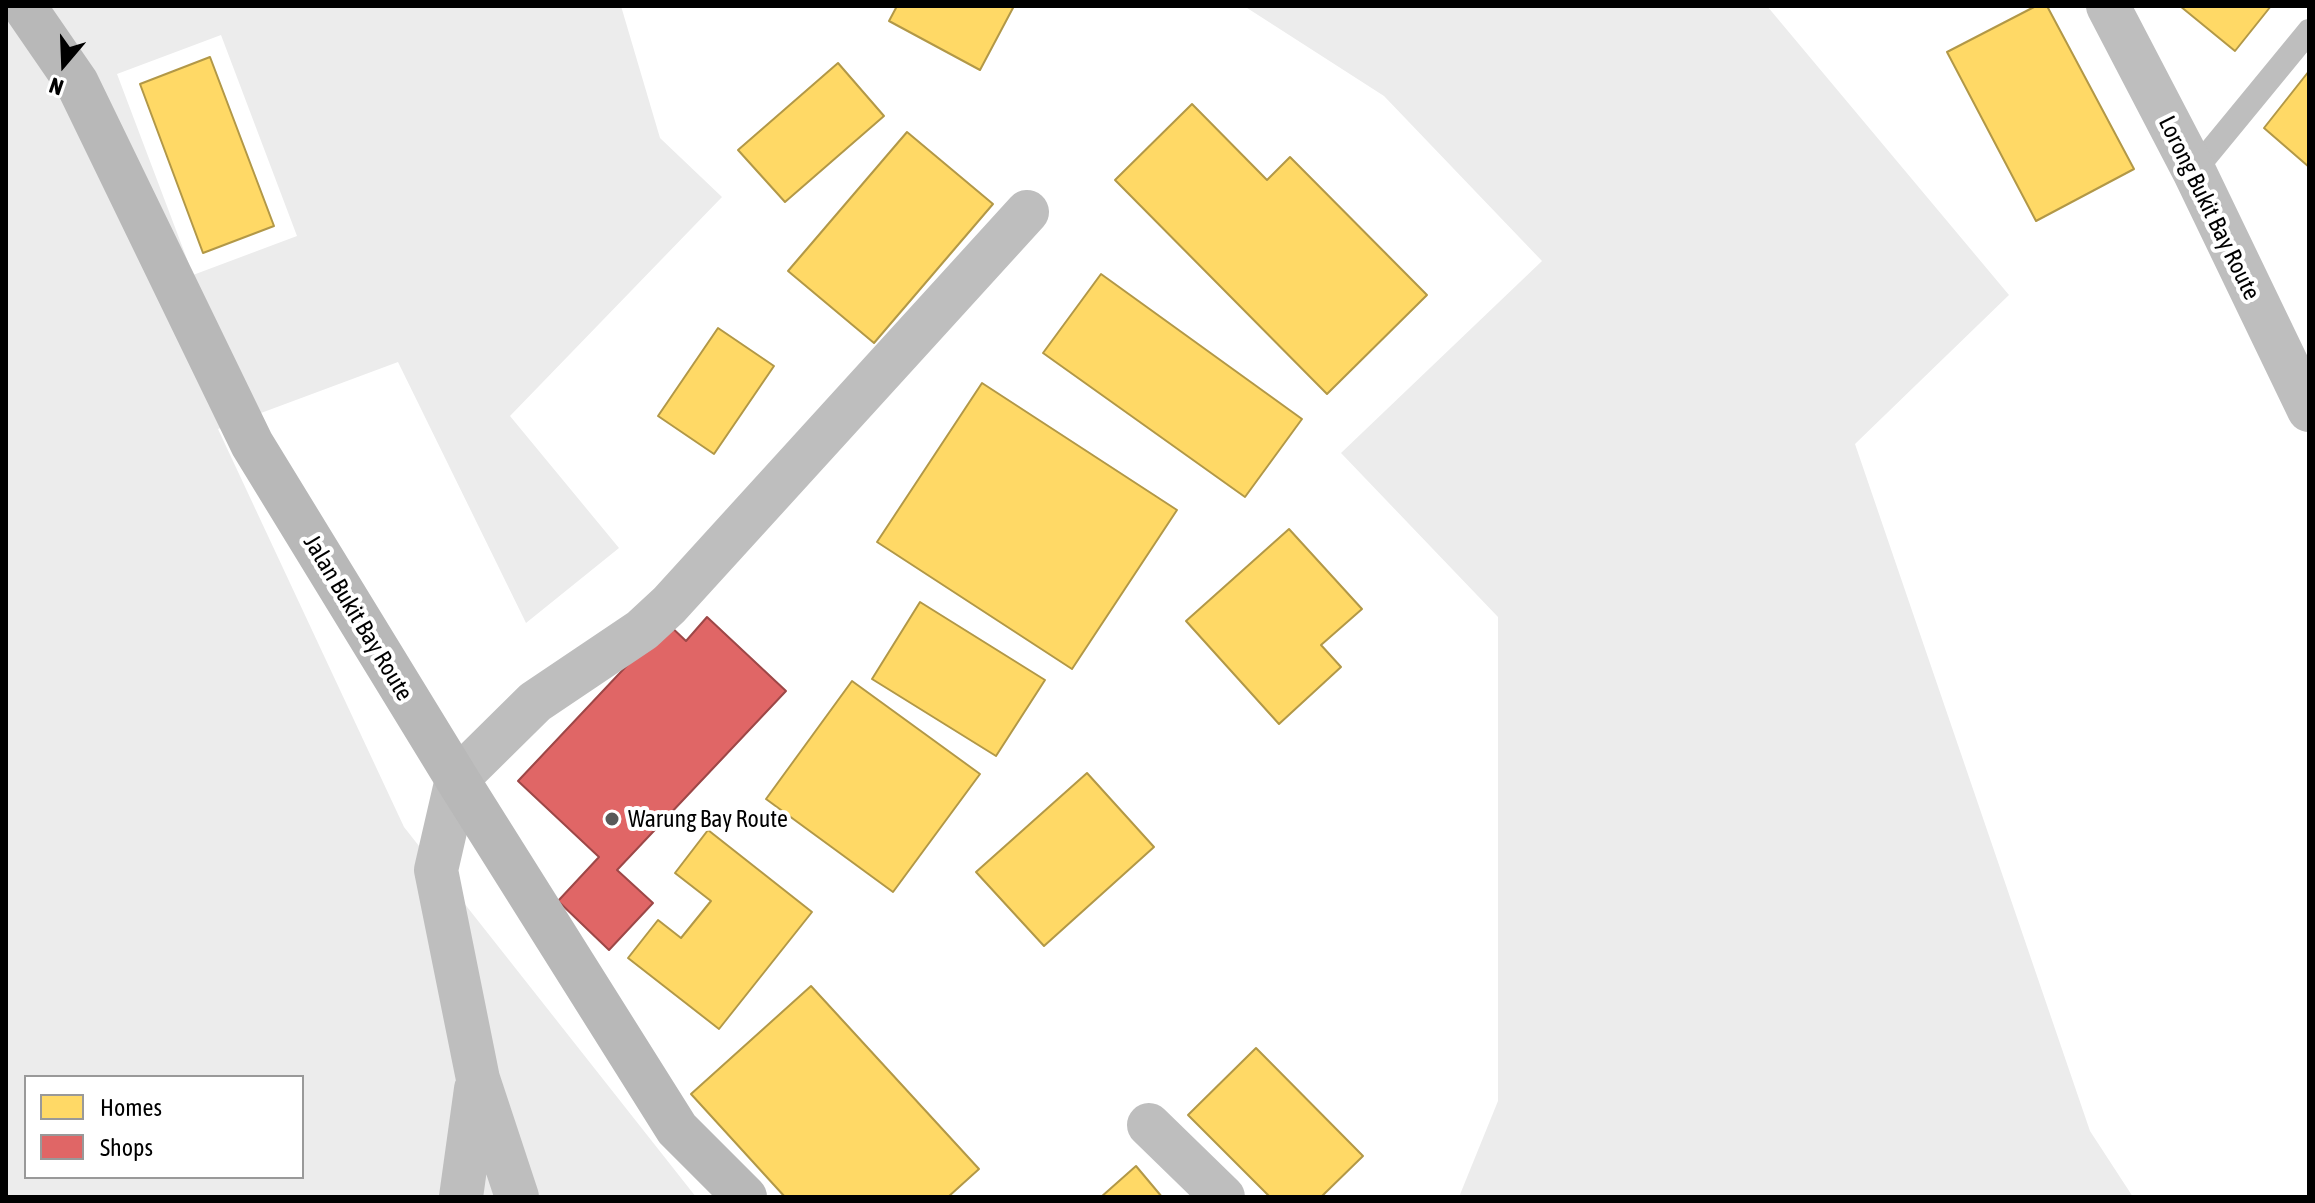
<!DOCTYPE html>
<style>
body{margin:0}
#map{position:relative;width:2315px;height:1203px;overflow:hidden;background:#fff;font-family:"Asap Condensed",sans-serif}
canvas{display:block}
.frame{position:absolute;inset:0;border:8px solid #000;pointer-events:none}
.legend{position:absolute;left:24px;top:1075px;width:280px;height:104px;box-sizing:border-box;background:#fff;border:2px solid #999;margin:0;padding:10px 14px;list-style:none;font-size:24px;color:#000}
.legend li{display:flex;align-items:center;gap:16px;height:40px}
.legend b{width:40px;border:2px solid #999}
.north{position:absolute;left:24px;top:24px;width:80px;height:80px;-webkit-text-stroke:6px #fff;paint-order:stroke;rotate:199deg;font-size:22px;font-weight:700;line-height:32px;text-align:center;color:#000}
.north::after{content:'';display:block;margin:auto;width:28px;height:36px;background:#000;clip-path:polygon(50% 0,100% 100%,50% 72%,0 100%)}
</style>
<div id="map">
<canvas width="2315" height="1203"></canvas>
<div class="frame"></div>
<ul class="legend">
<li><b style="height:22px;background:#ffd966"></b>Homes</li>
<li><b style="height:22px;background:#e06666"></b>Shops</li>
</ul>
<div class="north">N</div>
</div>
<script>
const context = document.querySelector('canvas').getContext('2d');
context.lineJoin = 'round';
function fill(path, color) { context.fillStyle = color; context.fill(path, 'evenodd'); }
function trace(path, color, width, dash) { context.strokeStyle = color; context.lineWidth = width; context.lineCap = dash ? 'butt' : 'round'; context.setLineDash(dash || []); context.stroke(path); }
function drawText(font, color, halo, rows, align = 'center') {
  context.font = font + ' "Asap Condensed",sans-serif'; context.lineWidth = 8; context.setLineDash([]); context.textBaseline = 'middle'; context.strokeStyle = halo; context.fillStyle = color; for (const [text, x, y, turn = 0] of rows) {
    context.save(); context.translate(x, y); context.rotate((+turn || 0) * Math.PI / 180); context.textAlign = isNaN(turn) ? turn : align; if (halo) context.strokeText(text, 0, 0); context.fillText(text, 0, 0); context.restore();
  }
}
const green = new Path2D(`
 M6,6H621L660,138L722,197L510,416L619,548L526,623L398,362L218,429L404,827L696,1197H6ZM221,35L297,236L193,275L117,74ZM26,1077H302V1177H26Z
 M1244,6H1767L2009,295L1855,444L2090,1131L2133,1197H1459L1498,1101V617L1341,453L1542,261L1384,96Z`);
const homes = new Path2D(`
 M897,6H1014L980,70L889,21Z
 M2036,6H2047L2134,169L2036,221L1947,52Z
 M2180,6H2271L2235,51Z
 M210,57L274,226L203,253L140,84Z
 M838,63L884,116L785,202L738,150Z
 M2309,71V167L2264,128Z
 M1192,104L1267,180L1290,157L1427,295L1327,394L1115,180Z
 M907,132L993,204L874,343L788,271Z
 M1101,274L1302,419L1245,497L1043,353Z
 M718,328L774,366L714,454L658,416Z
 M982,383L1177,510L1072,669L877,542Z
 M1289,529L1362,609L1321,645L1341,667L1279,724L1186,621Z
 M920,602L1045,680L996,756L872,679Z
 M852,681L980,774L893,892L766,799Z
 M1087,773L1154,847L1044,946L976,872Z
 M708,830L812,912L719,1029L628,958L658,920L681,938L711,901L675,873Z
 M811,986L979,1169L948,1197H785L691,1094Z
 M1256,1048L1363,1156L1321,1197H1270L1188,1115Z
 M1136,1166L1162,1197H1101Z`);
const shops = new Path2D(`
 M707,617L786,691L617,870L653,903L609,950L558,901L599,857L518,781L667,623L686,641Z`);
const lane = new Path2D(`
 M2194,171L2309,31`);
const street = new Path2D(`
 M2108,6L2194,171L2309,410
 M1149,1125L1223,1197
 M461,1197L476,1089
 M517,1197L478,1079L436,870L457,779L535,702L642,630L669,605L1027,212`);
const secondary = new Path2D(`
 M24,6L77,83L252,444L457,779L677,1129L745,1197`);
const markers = [
 [612,819,8,"#595959"]
];
const streetNames = [
 ["Lorong Bukit Bay Route",2209,208,64],
 ["Jalan Bukit Bay Route",358,618,59]
];
const poiNames = [
 ["Warung Bay Route",628,819]
];
fill(green, '#ececec');
fill(homes, '#ffd966');
trace(homes, '#b29847', 2);
fill(shops, '#e06666');
trace(shops, '#9d4747', 2);
trace(lane, '#bebebe', 24);
trace(street, '#bebebe', 44);
trace(secondary, '#b8b8b8', 44);
for (const [x, y, r, color] of markers) { const dot = new Path2D(); dot.arc(x, y, r, 0, 2 * Math.PI); context.fillStyle = color; context.fill(dot); trace(dot, '#fff', 3); }
drawText('24px', '#000', '#fff', streetNames);
drawText('24px', '#000', '#fff', poiNames, 'left');
</script>
